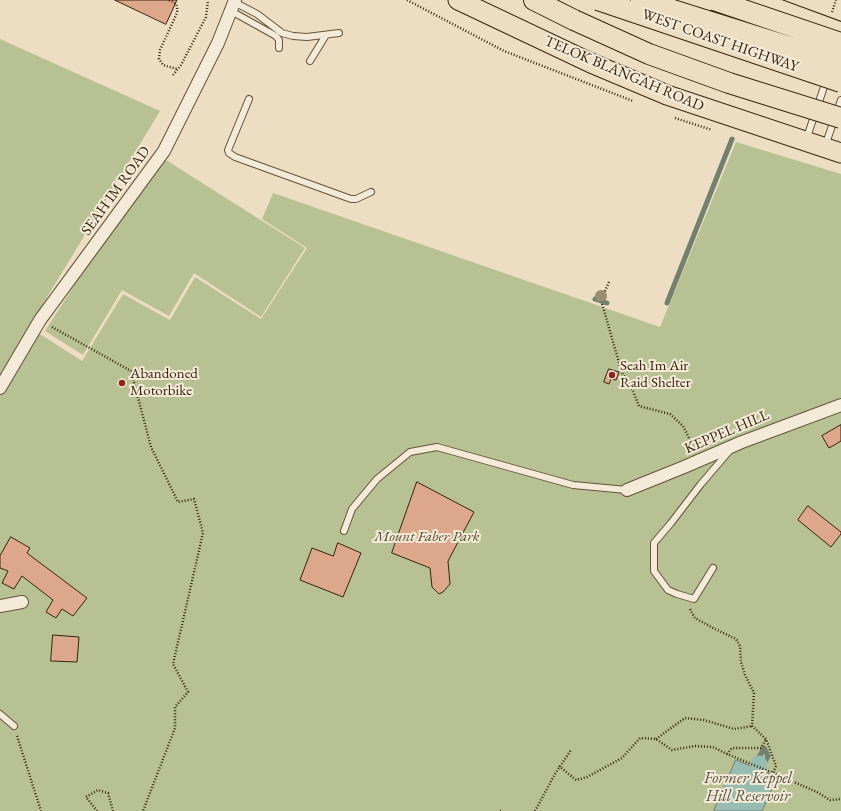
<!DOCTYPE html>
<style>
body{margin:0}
canvas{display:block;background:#eddec3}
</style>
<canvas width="841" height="811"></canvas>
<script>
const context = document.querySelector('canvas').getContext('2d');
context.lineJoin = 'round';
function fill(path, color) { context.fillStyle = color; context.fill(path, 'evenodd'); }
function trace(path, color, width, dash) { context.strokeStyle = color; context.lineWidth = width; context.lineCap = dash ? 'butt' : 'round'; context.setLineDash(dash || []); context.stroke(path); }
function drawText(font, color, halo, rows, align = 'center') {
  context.font = font + ' "EB Garamond",serif'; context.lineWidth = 4; context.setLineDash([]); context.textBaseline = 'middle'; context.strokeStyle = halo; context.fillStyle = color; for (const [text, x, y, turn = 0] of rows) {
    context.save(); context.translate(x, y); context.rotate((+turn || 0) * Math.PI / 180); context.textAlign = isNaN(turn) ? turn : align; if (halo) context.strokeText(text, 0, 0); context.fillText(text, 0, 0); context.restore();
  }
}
const green = new Path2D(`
 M0,39L160,111L29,327L82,361L123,294L170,320L195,277L261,319L307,248L262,219L273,193L660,327L736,142L841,174V811H0Z
 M158,155L305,248L261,317L194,273L169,316L122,290L83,355L45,331Z`);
const water = new Path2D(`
 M736,760L777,777L762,811H714Z`);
const stream = new Path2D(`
 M595,299L607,303
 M667,303L732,139
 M764,748L768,756L763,766L756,763Z`);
const canal = new Path2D(`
 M758,766L759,764`);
const building = new Path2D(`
 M115,0H177L166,24Z
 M609,369L619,372L616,380L611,379L609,384L604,382Z
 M841,425V441L829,448L822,436Z
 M417,482L474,512L448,561L450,584L443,592L439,594L432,587L430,568L392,553Z
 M808,506L841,532V534L831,547L798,520Z
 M11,537L30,548L27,553L87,598L73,616L62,609L56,618L46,612L53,600L22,576L14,589L2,583L8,571L0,568V556Z
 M338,543L361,553L343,597L300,580L312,548L333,556Z
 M53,635L79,637L77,662L51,661Z`);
const path = new Path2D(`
 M169,0C176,3 178,5 177,13L160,50L159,59L163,65L177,69
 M407,0L504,51L633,101
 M832,12L836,0
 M173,75L181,65L206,17L208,0
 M675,118L712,130
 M609,282L601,300L622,373L630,384L639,406L670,414L683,426L689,438L690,451
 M52,327L131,371L151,447L178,502L194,499L203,533L173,664L188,692L175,707V728L143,811
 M17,736L41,811
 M656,739L685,718L704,720L734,729L752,726
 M727,754L732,748H761L766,739
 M559,766L576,780L587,777L622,758L640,738L656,739L672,750L695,746L713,747L727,754L773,773L776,766L766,739L752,726L754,693L745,675L741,662L740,646L736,639L715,629L695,618L690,609
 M773,773L817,792L830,800L841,799
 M772,777L778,780
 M97,811L86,797L98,790L108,793L113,811
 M500,811H502
 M535,811L555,774L571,750`);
const service = new Path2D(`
 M234,2L257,14L282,33L293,36L307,37L339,33
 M231,11L276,36L279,40V48
 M310,61L326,35
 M249,99L228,150L229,153L235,157L351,199H356L371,192
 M806,140L826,81
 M825,146L841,100
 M344,531L352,509L377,479L410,452L437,447L573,485L627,490
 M713,568L694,599L677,594L668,590L654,571V543L671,523L701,484L731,449
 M0,714L14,726`);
const minor = new Path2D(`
 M0,388L40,320L164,151L218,43L235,0
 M627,490L684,467L742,442L841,405
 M0,606L22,602`);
const primary = new Path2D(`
 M458,0L591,63L667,95L841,153
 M754,0L841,32`);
const trunk = new Path2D(`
 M534,0L574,20`);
const trunkBridge = new Path2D(`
 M598,0L841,82
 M641,0L841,63
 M714,0L841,43
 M574,20L649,54L729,83L841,118`);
const trees = [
 [601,296]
];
const markers = [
 [612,375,4,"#8f2418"],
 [122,383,4,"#8f2418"]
];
const streetNames = [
 ["WEST COAST HIGHWAY",720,41,19],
 ["TELOK BLANGAH ROAD",624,74,23],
 ["SEAH IM ROAD",116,191,-54],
 ["KEPPEL HILL",727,432,-23]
];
const poiNames = [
 ["Seah Im Air",620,366],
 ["Raid Shelter",620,383],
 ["Abandoned",130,374],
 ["Motorbike",130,391]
];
const parkNames = [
 ["Mount Faber Park",427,537]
];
const waterNames = [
 ["Former Keppel",748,779],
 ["Hill Reservoir",748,797]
];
fill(green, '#b7c194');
fill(water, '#99bcb2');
trace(water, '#728070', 1);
trace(stream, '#728070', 5);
trace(canal, '#99bcb2', 17);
fill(building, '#dda78c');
trace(building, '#37250d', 1);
trace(service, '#64533a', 8);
trace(minor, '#64533a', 14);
trace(primary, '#37250d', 21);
trace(trunk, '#37250d', 22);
trace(path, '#37250d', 2.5, [1, 2]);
trace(service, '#f3ead8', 6);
trace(minor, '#f3ead8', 12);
trace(primary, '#eddec3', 19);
trace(trunk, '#eddec3', 20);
trace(trunkBridge, '#37250d', 22, []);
trace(trunkBridge, '#eddec3', 20);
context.fillStyle = '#9a8e72';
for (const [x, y] of trees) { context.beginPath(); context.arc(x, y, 6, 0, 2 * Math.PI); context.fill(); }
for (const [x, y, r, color] of markers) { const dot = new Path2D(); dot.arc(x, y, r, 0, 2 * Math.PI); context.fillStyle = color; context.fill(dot); trace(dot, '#f3ead8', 1.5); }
drawText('15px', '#37250d', '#f3ead8', streetNames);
drawText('15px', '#37250d', '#f3ead8', poiNames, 'left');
drawText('italic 15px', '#574c2f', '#f3ead8', parkNames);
drawText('italic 16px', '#54523f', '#f3ead8', waterNames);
</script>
